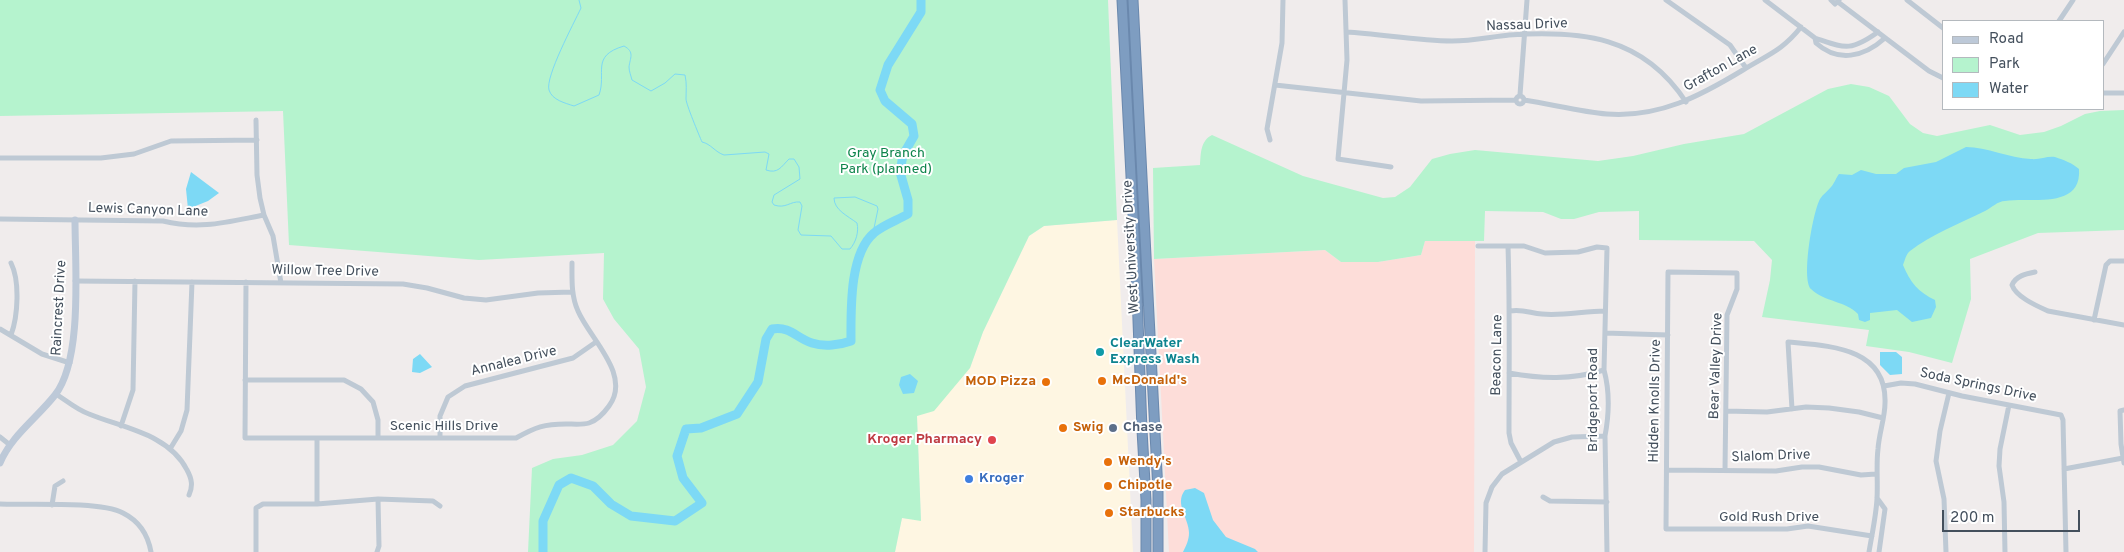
<!DOCTYPE html>
<style>
body{margin:0}
#map{position:relative;width:2124px;height:552px;overflow:hidden;background:#f0ecec;font-family:Overpass,sans-serif}
canvas{display:block}
.legend{position:absolute;left:1942px;top:20px;width:162px;height:90px;box-sizing:border-box;background:#fff;border:1px solid #b4b9be;margin:0;padding:6px 9px;list-style:none;font-size:15px;color:#434f5c}
.legend li{display:flex;align-items:center;gap:10px;height:25px}
.legend b{width:25px;border:1px solid #b4b9be}
.scale{position:absolute;left:1942px;top:510px;width:138px;height:22px;box-sizing:border-box;border:2px solid #434f5c;border-top:0;padding-left:6px;font-size:15px;line-height:18px;white-space:nowrap;color:#434f5c;-webkit-text-stroke:4px #fff;paint-order:stroke}
</style>
<div id="map">
<canvas width="2124" height="552"></canvas>
<ul class="legend">
<li><b style="height:6px;background:#bdc9d8"></b>Road</li>
<li><b style="height:14px;background:#b5f3ce"></b>Park</li>
<li><b style="height:14px;background:#7dd9f5"></b>Water</li>
</ul>
<div class="scale">200 m</div>
</div>
<script>
const context = document.querySelector('canvas').getContext('2d');
context.lineJoin = 'round';
function fill(path, color) { context.fillStyle = color; context.fill(path, 'evenodd'); }
function trace(path, color, width, dash) { context.strokeStyle = color; context.lineWidth = width; context.lineCap = dash ? 'butt' : 'round'; context.setLineDash(dash || []); context.stroke(path); }
function drawText(font, color, halo, rows, align = 'center') {
  context.font = font + ' Overpass,sans-serif'; context.lineWidth = 4; context.setLineDash([]); context.textBaseline = 'middle'; context.strokeStyle = halo; context.fillStyle = color; for (const [text, x, y, turn = 0] of rows) {
    context.save(); context.translate(x, y); context.rotate((+turn || 0) * Math.PI / 180); context.textAlign = isNaN(turn) ? turn : align; if (halo) context.strokeText(text, 0, 0); context.fillText(text, 0, 0); context.restore();
  }
}
const commercial = new Path2D(`
 M1117,220L1133,552H895L902,518L921,520L917,416L970,368L983,332L1029,236L1044,226Z`);
const medical = new Path2D(`
 M1425,241H1475L1474,552H1169L1154,259L1325,250L1341,262H1378L1421,255Z`);
const green = new Path2D(`
 M0,0H1108L1117,220L1044,226L1029,236L983,332L970,368L934,411L917,416L921,521L902,518L895,552H528L532,468L553,459L582,455L613,445L637,421L646,387L639,349L614,319L603,299L604,253L479,260L289,245L283,111L0,116Z
 M1851,84L1869,87L1889,96L1910,124L1923,133L1937,136L1990,125L2020,135L2044,132L2061,126L2085,114L2100,111L2124,110V230L2038,233L1970,259L1971,299L1952,363L1909,352L1866,346L1869,330L1762,317L1770,280L1772,260L1754,241L1639,240V211L1599,212L1574,219H1561L1543,212L1485,211L1484,241H1425L1421,255L1378,262H1341L1325,250L1154,259L1153,168L1200,165C1201,154 1200,141 1212,135L1303,176L1383,198L1395,197L1410,187L1432,159L1450,154L1475,150L1598,161L1633,156L1684,144L1744,134L1828,89Z`);
const water = new Path2D(`
 M1966,147C1987,147 2009,158 2031,159C2039,160 2047,156 2055,157C2064,160 2072,163 2079,169C2082,210 2030,197 2005,201C1998,201 1991,208 1985,211C1961,223 1930,235 1910,251C1906,254 1905,260 1903,265C1910,282 1918,292 1935,300L1936,307L1931,318L1912,322L1897,310L1870,313V320L1865,322L1859,320L1858,314C1846,301 1824,302 1811,289C1801,279 1813,211 1820,199C1823,194 1828,191 1831,187C1834,184 1836,178 1839,174L1852,175L1861,170L1876,174H1896L1904,168L1936,162Z
 M191,172L219,193L208,201L188,209L186,189Z
 M1880,352H1896L1902,357V374L1890,375L1880,365Z
 M420,354L432,367L420,373L412,372L413,359Z
 M910,374L918,381L914,393L903,394L899,385L901,377Z
 M1195,488L1204,493L1213,520L1226,537L1255,549L1258,552H1183C1186,546 1189,540 1189,533C1189,518 1174,504 1185,490Z`);
const stream = new Path2D(`
 M579,0L581,8C574,23 545,77 549,90C552,100 565,103 574,106L599,95C607,73 590,56 624,46C635,52 630,58 629,67C629,71 631,76 632,80L651,91L665,83L675,74L685,75C687,84 686,91 686,99C686,104 699,135 702,142C711,144 715,152 724,155L765,152L769,154L766,170C778,174 781,167 789,159H794L799,167L800,179L774,195L772,202L774,205C786,209 790,201 800,202L802,206L798,230L801,235L831,236L842,249H850C856,242 859,232 857,223C848,216 834,210 834,198L855,197L877,206L878,209L873,233`);
const river = new Path2D(`
 M543,552V521L559,485L571,478L593,486L611,504L631,516L675,521L702,503L683,478L677,456L686,429L701,428L737,414L758,382L766,339L772,329C791,326 796,338 812,343C824,347 840,345 851,341C851,311 849,254 874,233C883,225 898,220 908,214V200L900,172L903,155L914,136L912,124L885,101L880,90L888,65L921,12V0`);
const street = new Path2D(`
 M1345,0L1347,60L1338,159L1391,167
 M1666,0L1730,45L1746,68
 M1765,0L1815,38
 M1831,0L1835,4L1839,0
 M1907,0L1943,28
 M1838,2L1929,71L1943,78
 M2059,21L2073,0
 M1346,32C1382,34 1417,41 1452,41C1471,41 1490,37 1509,35C1581,30 1643,36 1686,102
 M1878,32C1850,52 1845,48 1815,38L1816,43C1838,63 1864,57 1885,38
 M2103,64L2124,32
 M1275,85L1421,101L1516,100
 M2103,93H2124
 M1520,95L1527,0
 M1516 100a4 4 0 1 1 8 0a4 4 0 1 1-8 0Z
 M1524,100C1551,104 1581,112 1607,114C1659,118 1700,96 1743,70C1767,55 1782,51 1801,27
 M256,120L257,175L260,198L264,215L273,236L281,283
 M1270,140L1267,129L1282,43L1283,0
 M0,158H101L134,154L171,141L257,140
 M0,219L163,221C200,230 227,222 264,215
 M1478,246H1524L1545,253L1578,252L1597,247L1607,248L1604,370C1610,392 1609,415 1605,436L1607,552
 M1508,246C1510,308 1509,370 1509,433L1511,443L1521,462
 M2035,272C2025,274 2016,276 2012,285C2016,297 2037,306 2048,311L2124,325
 M75,281L403,284L427,288L464,298L486,300L538,293L572,292
 M246,282L245,438H516C536,427 544,424 566,424C573,424 583,425 589,423C598,420 604,413 609,406C632,375 590,339 578,311C571,296 572,279 572,263
 M1510,311C1523,309 1530,313 1542,314C1563,316 1584,311 1605,311
 M2094,320L2106,265L2110,261H2124
 M0,329L42,354L70,363
 M1605,333L1668,335
 M11,335C18,316 20,281 11,263
 M1509,373C1542,379 1571,380 1604,370
 M245,380H344L361,389L373,402L378,420V438
 M1884,386L1901,383L1915,384L1962,396L2061,415L2063,420L2066,552
 M56,394C67,401 77,410 89,414C123,428 169,434 187,470C192,479 193,486 189,495
 M1792,409L1788,342C1829,346 1887,347 1885,403C1885,418 1879,433 1878,449C1876,465 1878,482 1877,499C1876,516 1872,534 1869,552
 M2124,410L2120,411L2121,444L2124,463
 M1726,411L1767,412L1806,407L1829,408L1859,412L1883,418
 M121,426L133,390L135,281
 M0,437L10,445
 M317,438V504
 M440,438V416L448,397L465,386L573,358L596,342
 M170,449L181,431L187,410L192,282
 M2064,469L2123,458
 M1667,470L1776,471L1802,467H1819L1861,475L1876,474
 M1725,470L1727,315L1737,289V273L1668,272L1666,529H1787L1808,526L1872,536
 M1543,497L1550,501L1607,502
 M1877,498L1885,509L1879,552
 M0,504C29,505 100,501 123,513C139,521 148,535 151,552
 M52,505L55,486L63,481
 M256,552V508L263,504H317L378,499L433,501L440,506
 M377,552L379,546L378,499
 M1485,552L1486,503L1492,487L1502,474L1554,442L1572,437L1605,436
 M1946,552L1944,499L1936,461L1940,431L1949,393
 M2005,552L2004,502L1999,466L2000,449L2009,405`);
const secondary = new Path2D(`
 M0,463C11,436 37,418 55,395C83,359 75,266 75,220`);
const highway = new Path2D(`
 M1122,0L1137,293L1142,430L1146,500V552
 M1133,0L1158,492V552`);
const markers = [
 [1100,352,5,"#0f9aa8"],
 [1102,381,5,"#e8710a"],
 [1046,382,5,"#e8710a"],
 [1063,428,5,"#e8710a"],
 [1113,428,5,"#5c6f8a"],
 [992,440,5,"#e0444e"],
 [1108,462,5,"#e8710a"],
 [969,479,5,"#3f7fe0"],
 [1108,486,5,"#e8710a"],
 [1109,513,5,"#e8710a"]
];
const streetNames = [
 ["Nassau Drive",1527,26,-2],
 ["Grafton Lane",1721,69,-29],
 ["Lewis Canyon Lane",148,211,2],
 ["West University Drive",1132,247,-93],
 ["Willow Tree Drive",325,272,1],
 ["Raincrest Drive",60,308,-87],
 ["Beacon Lane",1498,355,-89],
 ["Annalea Drive",514,362,-14],
 ["Bear Valley Drive",1717,366,-88],
 ["Soda Springs Drive",1978,386,12],
 ["Bridgeport Road",1594,400,-90],
 ["Hidden Knolls Drive",1656,401,-89],
 ["Scenic Hills Drive",444,427],
 ["Slalom Drive",1771,457,-2],
 ["Gold Rush Drive",1769,518]
];
const parkNames = [
 ["Gray Branch",886,154],
 ["Park (planned)",886,170]
];
const cultureNames = [
 ["ClearWater",1110,344],
 ["Express Wash",1110,360]
];
const foodNames = [
 ["McDonald's",1112,381],
 ["MOD Pizza",1036,382,"right"],
 ["Swig",1073,428],
 ["Wendy's",1118,462],
 ["Chipotle",1118,486],
 ["Starbucks",1119,513]
];
const serviceNames = [
 ["Chase",1123,428]
];
const healthNames = [
 ["Kroger Pharmacy",982,440]
];
const shopNames = [
 ["Kroger",979,479]
];
fill(commercial, '#fef6e2');
fill(medical, '#fdddd9');
fill(green, '#b5f3ce');
fill(water, '#7dd9f5');
trace(stream, '#7dd9f5', 1);
trace(river, '#7dd9f5', 9);
trace(highway, '#6a88ad', 11);
trace(street, '#bec9d4', 5);
trace(secondary, '#bdc9d8', 7);
trace(highway, '#7e9dc1', 9);
for (const [x, y, r, color] of markers) { const dot = new Path2D(); dot.arc(x, y, r, 0, 2 * Math.PI); context.fillStyle = color; context.fill(dot); trace(dot, '#fff', 2); }
drawText('14px', '#434f5c', '#fff', streetNames);
drawText('14px', '#0d844b', '#fff', parkNames);
drawText('bold 14px', '#0d838f', '#fff', cultureNames, 'left');
drawText('bold 14px', '#c56008', '#fff', foodNames, 'left');
drawText('bold 14px', '#4e5e75', '#fff', serviceNames, 'left');
drawText('bold 14px', '#be3a42', '#fff', healthNames, 'right');
drawText('bold 14px', '#366cbe', '#fff', shopNames, 'left');
</script>
